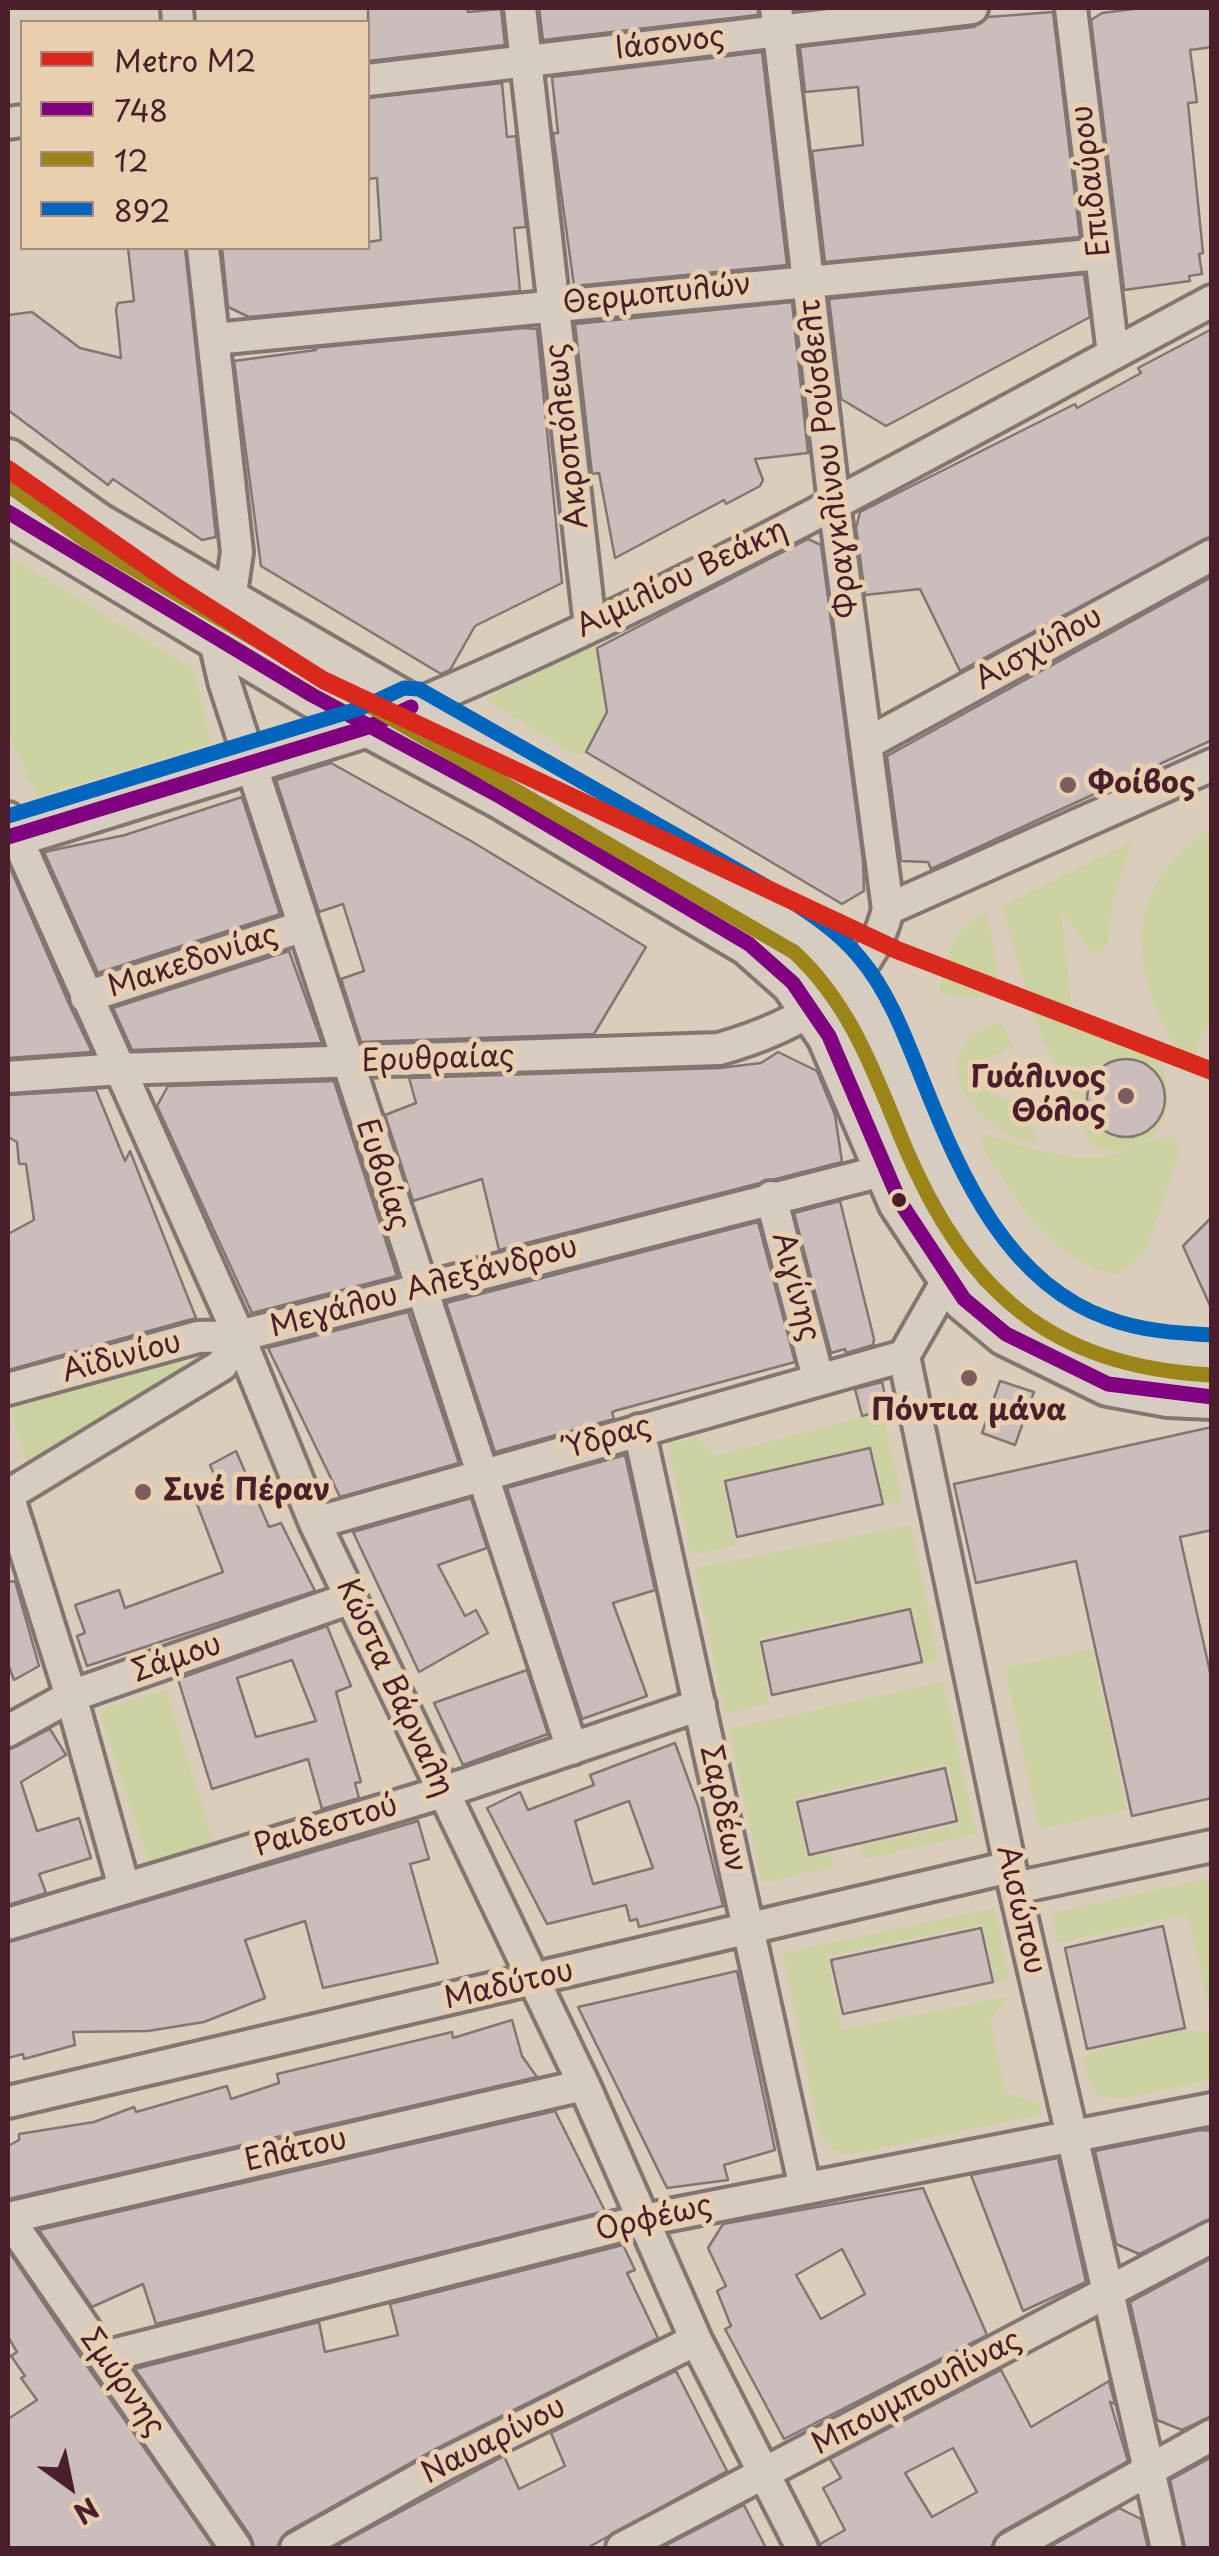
<!DOCTYPE html>
<meta charset="utf-8">
<style>
body{margin:0}
#map{position:relative;width:1219px;height:2556px;overflow:hidden;background:#dacdbc;font-family:"Playpen Sans",sans-serif}
canvas{display:block}
.frame{position:absolute;inset:0;border:10px solid #4a1f2b;pointer-events:none}
.legend{position:absolute;left:20px;top:20px;width:350px;height:230px;box-sizing:border-box;background:#e7cfaf;border:2px solid #a8897a;margin:0;padding:12px 18px;list-style:none;font-size:30px;color:#4a1f2b}
.legend li{display:flex;align-items:center;gap:20px;height:50px}
.legend b{width:50px;border:2px solid #a8897a}
.north{position:absolute;left:20px;top:2436px;width:100px;height:100px;-webkit-text-stroke:8px #e7cfaf;paint-order:stroke;rotate:147deg;font-size:28px;font-weight:700;line-height:40px;text-align:center;color:#4a1f2b}
.north::after{content:'';display:block;margin:auto;width:35px;height:45px;background:#4a1f2b;clip-path:polygon(50% 0,100% 100%,50% 72%,0 100%)}
</style>
<div id="map">
<canvas width="1219" height="2556"></canvas>
<div class="frame"></div>
<ul class="legend">
<li><b style="height:12px;background:#da291c"></b>Metro Μ2</li>
<li><b style="height:12px;background:#800080"></b>748</li>
<li><b style="height:12px;background:#9b8418"></b>12</li>
<li><b style="height:12px;background:#0065bd"></b>892</li>
</ul>
<div class="north">N</div>
</div>
<script>
const context = document.querySelector('canvas').getContext('2d');
context.lineJoin = 'round';
function fill(path, color) { context.fillStyle = color; context.fill(path, 'evenodd'); }
function trace(path, color, width, dash) { context.strokeStyle = color; context.lineWidth = width; context.lineCap = dash ? 'butt' : 'round'; context.setLineDash(dash || []); context.stroke(path); }
function drawText(font, color, halo, rows, align = 'center') {
  context.font = font + ' "Playpen Sans",sans-serif'; context.lineWidth = 10; context.setLineDash([]); context.textBaseline = 'middle'; context.strokeStyle = halo; context.fillStyle = color; for (const [text, x, y, turn = 0] of rows) {
    context.save(); context.translate(x, y); context.rotate((+turn || 0) * Math.PI / 180); context.textAlign = isNaN(turn) ? turn : align; if (halo) context.strokeText(text, 0, 0); context.fillText(text, 0, 0); context.restore();
  }
}
const green = new Path2D(`
 M8,556L193,669L211,744L38,796L8,734Z
 M596,643C602,678 619,737 577,756L485,699Z
 M1211,829V1021L1200,1037L1194,1061H1184C1131,980 1116,888 1211,829Z
 M1132,841L1113,901L1107,945L1093,955L1061,909L1072,1006L1029,1000L1002,906Z
 M987,912L1003,998L939,995C944,959 951,928 987,912Z
 M1032,1013C1219,1008 1189,1179 1092,1146Z
 M1001,1021L1013,1047L988,1058L981,1076L997,1097L1026,1101L1038,1144C975,1136 914,1050 1001,1021Z
 M985,1134C1026,1146 1063,1163 1107,1156C1126,1153 1158,1135 1173,1137L1180,1150L1146,1250L1116,1275C1051,1260 1018,1202 984,1150L981,1140Z
 M178,1348L187,1375L30,1475L8,1400Z
 M882,1412L902,1501L885,1504L872,1446L722,1479L736,1545L691,1555L668,1444L697,1438L715,1456Z
 M911,1525L938,1660L924,1664L912,1607L758,1638L770,1704L725,1713L695,1568Z
 M1092,1649L1127,1810L1039,1829L1005,1668Z
 M943,1682L976,1834L864,1859L861,1846L960,1825L947,1764L794,1798L806,1858L831,1853L834,1867L762,1883L729,1729Z
 M166,1690L213,1841L149,1862L99,1710Z
 M1211,1878V2020L1188,1914L1058,1943L1052,1913Z
 M995,1908L1009,1979L996,1982L983,1924L827,1956L842,2030L1010,1996L990,2019L1005,2092L1040,2104L1042,2114L846,2155L831,2148L820,2135L783,1953Z
 M1184,2030L1211,2032V2079L1121,2099L1098,2096L1088,2080L1083,2058L1089,2053Z`);
const building = new Path2D(`
 M368,8H467L468,12L501,9L505,45L368,61Z
 M539,8H758V15L543,40Z
 M1141,8H1212V47L1190,50L1197,102L1188,103L1203,253L1199,254L1202,274L1189,276L1190,281L1124,290L1091,20L1102,13Z
 M1053,12L1080,237L825,262L812,151L863,145L858,87L805,92L800,47L974,27L988,17Z
 M762,52L787,265L574,286L553,133H558L552,77Z
 M502,83L507,137L516,136L526,227L514,228L520,291L249,317L228,307L222,248H368V242L381,240L377,178L368,179V98Z
 M128,248H185L216,537L202,540L113,479L108,485L8,410V315L32,312L80,348L121,358L116,309L118,303L134,301Z
 M1084,274L1090,317L886,426L841,399L829,299Z
 M792,302L808,453L755,459L763,480L760,486L726,504L724,500L615,558L599,473L592,474L575,324Z
 M524,328L537,329L562,583L475,626L450,670L441,674L261,566L234,361L316,350L312,348Z
 M1212,329V536L960,671L920,589L865,595L856,528L860,512L1075,404L1077,408L1141,373L1138,368Z
 M808,539L821,545L863,861L864,891L842,904L586,752L607,712L597,648Z
 M1212,577V740L931,869L928,862L901,861L887,756Z
 M331,763L471,841L646,947L594,1034L361,1042L341,979L364,971L343,904L319,912L276,780Z
 M242,797L280,914L98,973L44,852L125,835Z
 M8,863L69,1004L92,1052L8,1058Z
 M289,951L322,1043L132,1050L113,1008Z
 M778,1052L817,1071L835,1115L842,1162L499,1250L482,1179L413,1201L385,1115L416,1103L409,1078L720,1068L761,1063Z
 M1087 1098a39 39 0 1 1 78 0a39 39 0 1 1-78 0Z
 M334,1081L397,1276L252,1313L157,1106L168,1086Z
 M96,1090L125,1161L130,1151L196,1318L8,1370V1234L34,1220L26,1164H19L17,1142L8,1137V1095Z
 M840,1201L874,1339L873,1345L846,1353L845,1349L831,1353L794,1213Z
 M1212,1217V1310L1183,1246Z
 M758,1222L795,1362L618,1410L612,1412L614,1419L495,1452L446,1303Z
 M408,1312L459,1463L340,1497L268,1348Z
 M1000,1381L1034,1392L1015,1445L982,1433Z
 M882,1382L888,1409L862,1416L855,1389Z
 M1212,1427V1530L1180,1537L1212,1681V1798L1132,1816L1076,1561L976,1583L954,1484Z
 M870,1448L883,1504L737,1537L725,1481Z
 M236,1451L269,1527L281,1523L315,1591L87,1666L77,1636L85,1633L75,1605L119,1590L125,1608L223,1572L197,1504L222,1492L210,1465Z
 M625,1455L655,1590L613,1603L647,1696L582,1719L507,1488Z
 M471,1498L487,1548L438,1565L465,1616L476,1610L488,1633L419,1672L353,1532Z
 M15,1581L39,1666L14,1680L8,1664V1582Z
 M910,1609L922,1662L772,1695L761,1642Z
 M327,1626L351,1686L336,1692L361,1782L355,1783L359,1798L322,1809L308,1759L212,1789L178,1679ZM292,1660L316,1721L256,1737L237,1678Z
 M527,1670L548,1734L463,1765L434,1703Z
 M50,1729L66,1755L21,1782L37,1831L79,1818L91,1858L39,1874L46,1893L8,1905V1750Z
 M675,1743L698,1806L723,1906L639,1927L637,1919L630,1921L626,1905L547,1924L487,1808L520,1792L528,1810L594,1785L590,1775ZM629,1801L653,1868L593,1884L575,1821Z
 M945,1768L957,1821L809,1855L797,1802Z
 M418,1821L429,1859L410,1864L438,1963L323,1988L305,1921L245,1940L265,1998L204,2022L148,2031L73,2032L75,2045L24,2059L23,2054L8,2058V1942Z
 M1163,1926L1185,2028L1087,2049L1065,1948Z
 M981,1928L993,1982L843,2014L831,1960Z
 M737,1971L775,2150L724,2165L728,2180L667,2188L578,2007Z
 M512,2020L522,2056L537,2077L8,2199V2146L19,2140V2134L94,2122L134,2107L136,2112L227,2086L231,2099L279,2083L277,2074L452,2032L453,2038Z
 M555,2111L605,2211L156,2324L143,2284L92,2307L39,2230Z
 M1201,2130L1212,2131V2218L1139,2254L1116,2244L1095,2151Z
 M1058,2158L1086,2282L1023,2311L971,2175Z
 M923,2188L987,2335L784,2439L725,2329L731,2326L717,2291L726,2286L708,2248L723,2224ZM842,2249L865,2294L821,2319L796,2275Z
 M623,2245L635,2270L627,2273L658,2338L437,2448L287,2532L277,2548H254L251,2537L135,2369L319,2322L325,2352L398,2335L390,2304Z
 M8,2250L57,2323L214,2548H8V2419L37,2400L21,2378L25,2376L11,2356L17,2352L8,2337Z
 M1212,2258V2416L1182,2430L1157,2420L1130,2302Z
 M1001,2370L1031,2427L1109,2381L1115,2404L1110,2402L1128,2461L1001,2532L991,2548H821L820,2544L845,2530L823,2488L841,2478L830,2459ZM953,2448L977,2492L932,2517L905,2473Z
 M676,2371L727,2471L587,2548H333L504,2456L519,2489L565,2466L551,2433Z
 M1212,2457V2548H1185L1170,2480Z
 M744,2505L766,2548H661Z
 M1119,2508L1141,2519L1148,2548H1048Z`);
const street = new Path2D(`
 M177,8L178,22
 M520,8L590,626
 M1071,8L1113,354
 M368,80L972,8
 M8,123L22,121
 M203,248L237,552L230,600L213,633L224,681L572,1749
 M214,339L1100,254
 M411,707C687,592 949,441 1212,301
 M866,744L1212,555
 M8,818L239,1336L315,1523L584,2085L696,2340L802,2548
 M888,909L1212,765
 M86,997L301,927
 M8,1077L119,1069L719,1049C793,1028 869,990 888,909L834,503L776,8
 M771,1197L818,1378
 M948,1279L904,1356L1010,1867L1167,2548
 M8,1389L198,1337L239,1336L886,1170
 M639,1430L805,2188
 M8,1495L71,1696L124,1887
 M8,1495L222,1365L239,1336
 M315,1523L904,1356
 M8,1731L71,1696L351,1598
 M1015,1888L1212,1846
 M8,1924L443,1792L700,1705
 M8,2102L1010,1867
 M8,2218L584,2085
 M8,2218L236,2548
 M104,2357L644,2220L1212,2109
 M296,2548L446,2464L696,2340
 M622,2548L1212,2237
 M1010,2548L1212,2435`);
const secondary = new Path2D(`
 M8,461L99,526L806,936C879,995 897,1083 935,1165C989,1283 1078,1357 1212,1355
 M8,512L312,695L501,797L749,944L793,983L829,1036L900,1202L964,1299L1006,1334L1108,1384L1168,1395L1212,1397
 M8,837L384,720`);
const bus1 = new Path2D(`
 M8,512L312,695L501,797L749,944L793,983L829,1036L900,1202L964,1299L1006,1334L1108,1384L1212,1397
 M8,837L368,727L411,707`);
const bus2 = new Path2D(`
 M8,485L89,543L794,952C851,1005 874,1072 903,1142C965,1290 1048,1366 1211,1375`);
const bus3 = new Path2D(`
 M8,816L361,708L404,688L419,689L783,896C811,914 839,932 860,958C891,995 907,1042 925,1086C961,1176 1008,1283 1107,1318C1141,1331 1176,1333 1212,1335`);
const metro1 = new Path2D(`
 M8,469L172,584L323,680L897,950L1212,1071`);
const markers = [
 [1068,785,10,"#7c5c5e"],
 [1126,1096,10,"#7c5c5e"],
 [899,1200,9,"#4a1f2b"],
 [969,1378,10,"#7c5c5e"],
 [143,1492,10,"#7c5c5e"]
];
const streetNames = [
 ["Ιάσονος",670,44,-7],
 ["Επιδαύρου",1092,181,-97],
 ["Θερμοπυλών",657,295,-6],
 ["Ακροπόλεως",568,436,-97],
 ["Φραγκλίνου Ρούσβελτ",830,458,-97],
 ["Αιμιλίου Βεάκη",682,579,-26],
 ["Αισχύλου",1039,649,-29],
 ["Μακεδονίας",193,962,-18],
 ["Ερυθραίας",438,1060,-2],
 ["Ευβοίας",382,1175,72],
 ["Αιγίνης",795,1287,75],
 ["Μεγάλου Αλεξάνδρου",424,1288,-15],
 ["Αϊδινίου",122,1358,-15],
 ["Ύδρας",609,1438,-16],
 ["Σάμου",177,1659,-19],
 ["Κώστα Βάρναλη",394,1688,65],
 ["Σαρδέων",722,1809,78],
 ["Ραιδεστού",326,1827,-17],
 ["Αισώπου",1020,1910,77],
 ["Μαδύτου",509,1986,-13],
 ["Ελάτου",296,2151,-13],
 ["Ορφέως",654,2219,-13],
 ["Σμύρνης",122,2383,55],
 ["Μπουμπουλίνας",917,2393,-28],
 ["Ναυαρίνου",494,2441,-27]
];
const poiNames = [
 ["Φοίβος",1088,785],
 ["Γυάλινος",1106,1079,"right"],
 ["Θόλος",1106,1113,"right"],
 ["Πόντια μάνα",969,1412,"center"],
 ["Σινέ Πέραν",163,1492]
];
fill(green, '#ccd1a0');
fill(building, '#cbbdbc');
trace(building, '#837570', 2.5);
trace(street, '#837570', 38);
trace(secondary, '#837570', 50);
trace(street, '#d6ccc0', 30);
trace(secondary, '#d6ccc0', 42);
trace(bus1, '#800080', 15);
trace(bus2, '#9b8418', 15);
trace(bus3, '#0065bd', 15);
trace(metro1, '#da291c', 18);
for (const [x, y, r, color] of markers) { const dot = new Path2D(); dot.arc(x, y, r, 0, 2 * Math.PI); context.fillStyle = color; context.fill(dot); trace(dot, '#e7cfaf', 4); }
drawText('30px', '#4a1f2b', '#e7cfaf', streetNames);
drawText('bold 30px', '#4a1f2b', '#e7cfaf', poiNames, 'left');
</script>
